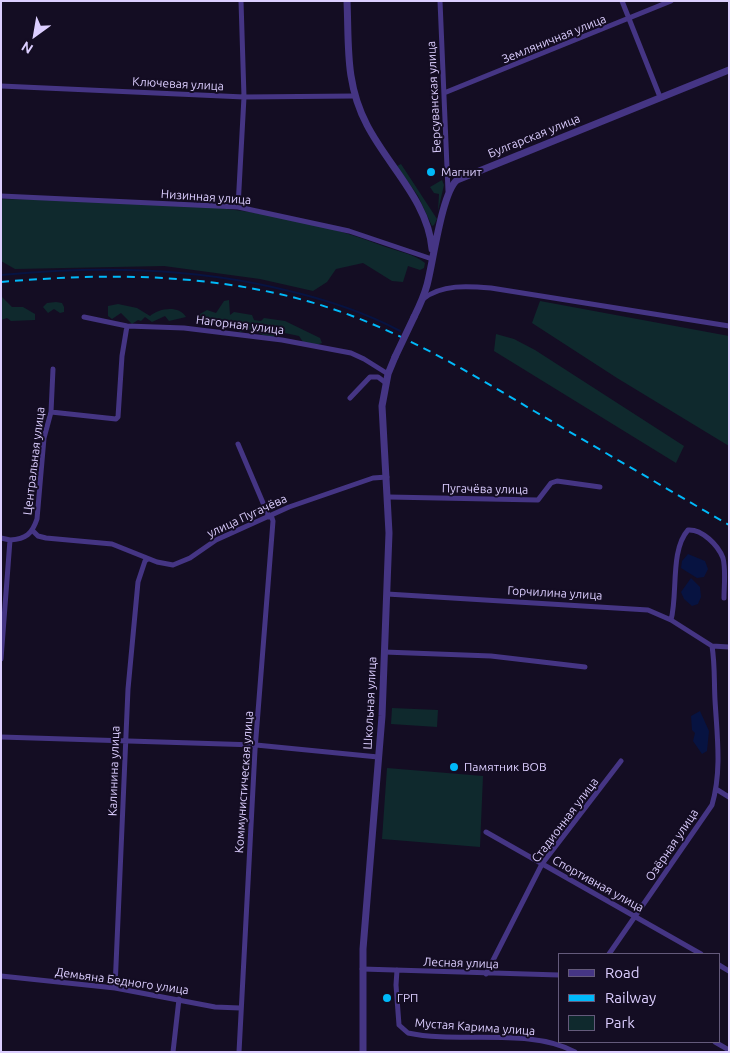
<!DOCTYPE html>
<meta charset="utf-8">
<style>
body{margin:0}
#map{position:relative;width:730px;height:1053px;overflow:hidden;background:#140d23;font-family:Ubuntu,sans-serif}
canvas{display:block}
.frame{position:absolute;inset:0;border:2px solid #dcceff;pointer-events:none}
.legend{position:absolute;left:558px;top:953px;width:162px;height:90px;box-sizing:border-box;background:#140d23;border:1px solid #645a7b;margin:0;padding:6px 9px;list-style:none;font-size:15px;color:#dcceff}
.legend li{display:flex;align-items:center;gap:10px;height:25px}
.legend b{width:25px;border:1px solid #645a7b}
.north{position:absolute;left:10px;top:10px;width:50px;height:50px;-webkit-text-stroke:4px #140d23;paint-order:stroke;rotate:212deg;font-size:14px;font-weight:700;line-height:20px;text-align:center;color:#dcceff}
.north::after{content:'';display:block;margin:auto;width:18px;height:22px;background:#dcceff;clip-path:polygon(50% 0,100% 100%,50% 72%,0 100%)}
</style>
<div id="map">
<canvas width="730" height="1053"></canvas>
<div class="frame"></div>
<ul class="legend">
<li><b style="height:6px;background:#453584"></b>Road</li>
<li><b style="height:6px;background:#00b9f9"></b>Railway</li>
<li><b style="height:14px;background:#0f292d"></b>Park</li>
</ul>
<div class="north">N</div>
</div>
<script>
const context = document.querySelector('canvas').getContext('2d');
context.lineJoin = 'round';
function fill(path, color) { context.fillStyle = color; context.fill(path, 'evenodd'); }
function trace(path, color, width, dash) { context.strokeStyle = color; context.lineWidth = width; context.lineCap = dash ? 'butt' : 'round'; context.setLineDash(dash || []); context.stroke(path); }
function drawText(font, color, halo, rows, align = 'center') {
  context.font = font + ' Ubuntu,sans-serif'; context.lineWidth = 4; context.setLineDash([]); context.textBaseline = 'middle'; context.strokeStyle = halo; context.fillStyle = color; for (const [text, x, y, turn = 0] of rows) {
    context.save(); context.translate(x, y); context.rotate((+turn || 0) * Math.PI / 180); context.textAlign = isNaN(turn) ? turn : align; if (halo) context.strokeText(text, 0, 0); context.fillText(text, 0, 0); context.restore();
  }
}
const green = new Path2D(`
 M401,164L437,219L434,225L432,226L418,196L397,166Z
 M442,180L444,185L438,211L439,194L434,193L430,187Z
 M1,199C129,201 262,199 383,246C396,251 415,254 425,263L424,268L420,270L408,266L403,282L392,281L363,263L336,269L327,282L313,291L260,279L164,266L15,269L1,261Z
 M1,296L12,307H23L35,314V320L11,321L7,318L1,320Z
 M229,300L230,315L234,312L252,315L254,320L261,321L264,318L285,321L320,338L322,343L316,345L303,342L299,336L280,332L275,337L263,335L252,329L240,332L236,327L219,324L218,320L211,319L207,324L197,318L200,314L207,310L216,313L224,301Z
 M540,301L729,336V446L617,378L532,323Z
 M56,302L62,303L64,307V312L60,313L54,309L48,313L43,307L47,303Z
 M118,304L137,308L150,316C159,308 179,305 186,317L169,321L165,316L152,322L145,317L141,321L138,320L132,324L121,313L112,319L108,316V306Z
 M496,334L514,339L535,350L684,446L676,463L494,351Z
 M392,708L438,710L437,727L391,724Z
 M387,768L483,776L480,847L382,839Z`);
const water = new Path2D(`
 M688,554L705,561L708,569L704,577L697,578L681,568L682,561Z
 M691,578L700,587L701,597L698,604L692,606L684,599L681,592Z
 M700,711L709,731L707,751L702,754L693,741L695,733L692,730L691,716Z`);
const stream = new Path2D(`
 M1,275C97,266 191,267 285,290C324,299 364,312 400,331`);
const minor = new Path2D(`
 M440,1L448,191
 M622,1L660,97
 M1,86L244,97L354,96
 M444,93L671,1
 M1,196L238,207L349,231L432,259
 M238,207L244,97L241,1
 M423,299C442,284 468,286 491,288L729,326
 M84,317L127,326L184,328L282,340L351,353L364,359L388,374
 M350,398L370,377H378L386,383
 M51,412L116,419L118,417L122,356L127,326
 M238,444L269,517
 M389,497L538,500L551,483L557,481L600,487
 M33,531L38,536L46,538L112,544L157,562L173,565L190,558L216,540L289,507L373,478L387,477
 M1,538L10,540
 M387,594L648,610L671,620L712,646L729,647
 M671,620C678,594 670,550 688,530C702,529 718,545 723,558C726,570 724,586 724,598
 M384,652L491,656L585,667
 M1,659L10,540C26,539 32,534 37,519L44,438L51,412L53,369
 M1,737L256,745L378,757
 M716,789L729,797
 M486,832L701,954
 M609,954L712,805C722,771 717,735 715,700C714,682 715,664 712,646
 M719,965L729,971
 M362,969L559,975
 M397,970L396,985L399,1025L408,1033C458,1044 530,1027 575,1052
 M486,974L542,864L621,761
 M1,976L115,988L215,1007L240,1008
 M115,988L128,689L138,582L145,561L148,559
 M715,1042L729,1050
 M173,1052L179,999
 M239,1052L255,750L273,521L271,515`);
const tertiary = new Path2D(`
 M347,1C349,46 345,83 367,125C388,166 428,201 432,249
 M414,317C419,307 424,296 427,285C433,263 442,192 457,180L729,70
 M363,1052V949L382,716L389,533L382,406L388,374L395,357`);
const rail = new Path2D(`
 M1,282C105,273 206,273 307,301C389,324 462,368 534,411C599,449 664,487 729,525`);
const tertiaryBridge = new Path2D(`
 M395,357L414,317`);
const markers = [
 [431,172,5,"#00b9f9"],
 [454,767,5,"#00b9f9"],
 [387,998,5,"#00b9f9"]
];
const streetNames = [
 ["Земляничная улица",554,39,-22],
 ["Ключевая улица",178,84,3],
 ["Берсуванская улица",434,97,-93],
 ["Булгарская улица",534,136,-22],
 ["Низинная улица",206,197,4],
 ["Нагорная улица",240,325,7],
 ["Центральная улица",34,461,-83],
 ["Пугачёва улица",485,489,1],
 ["улица Пугачёва",247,516,-25],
 ["Горчилина улица",555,593,3],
 ["Школьная улица",370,703,-87],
 ["Калинина улица",114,771,-88],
 ["Коммунистическая улица",244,782,-86],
 ["Стадионная улица",565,820,-53],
 ["Озёрная улица",672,845,-56],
 ["Спортивная улица",598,884,29],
 ["Лесная улица",461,963,2],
 ["Демьяна Бедного улица",122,981,8],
 ["Мустая Карима улица",475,1027,4]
];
const poiNames = [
 ["Магнит",441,172],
 ["Памятник ВОВ",464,767],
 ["ГРП",397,998]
];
fill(green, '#0f292d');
fill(water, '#071341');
trace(stream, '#071341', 2);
trace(minor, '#453584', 5);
trace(tertiary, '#453584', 7);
trace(rail, '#00b9f9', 2, [8, 6]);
trace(tertiaryBridge, '#453584', 7);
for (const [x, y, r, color] of markers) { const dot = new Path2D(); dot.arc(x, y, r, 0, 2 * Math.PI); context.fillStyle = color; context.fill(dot); trace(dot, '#140d23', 2); }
drawText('12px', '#dcceff', '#140d23', streetNames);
drawText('12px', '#dcceff', '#140d23', poiNames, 'left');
</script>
